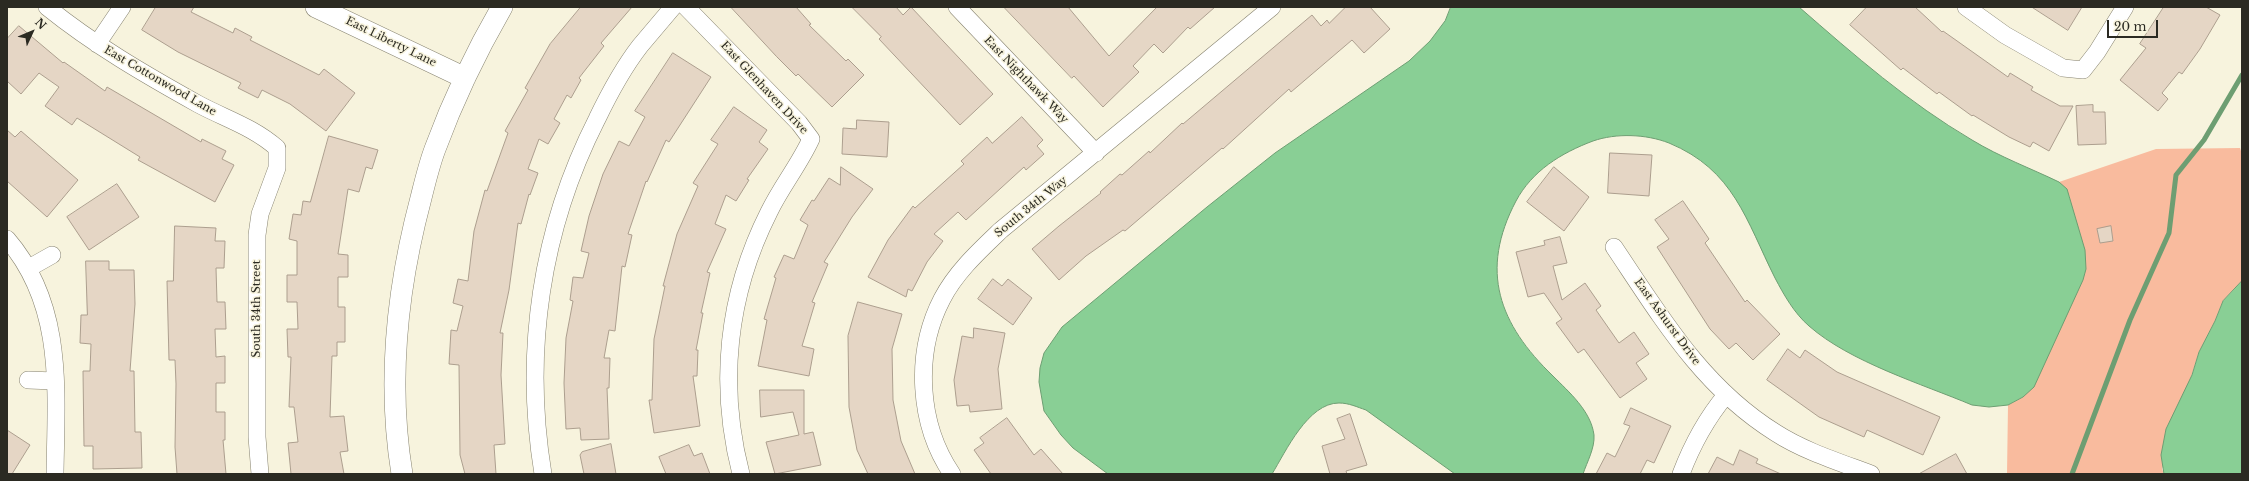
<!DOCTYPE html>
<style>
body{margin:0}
#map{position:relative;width:2249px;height:481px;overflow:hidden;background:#f7f3dd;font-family:"Libre Baskerville",serif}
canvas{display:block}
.frame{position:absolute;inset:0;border:8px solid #2b2a22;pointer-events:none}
.north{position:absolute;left:12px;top:12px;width:40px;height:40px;-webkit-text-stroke:3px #f7f3dd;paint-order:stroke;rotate:46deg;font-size:11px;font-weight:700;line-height:16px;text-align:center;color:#2b2a22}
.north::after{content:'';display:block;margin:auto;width:14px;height:18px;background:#2b2a22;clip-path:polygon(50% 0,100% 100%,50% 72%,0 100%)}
.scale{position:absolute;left:2107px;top:20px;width:51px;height:18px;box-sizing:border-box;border:2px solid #2b2a22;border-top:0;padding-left:5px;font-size:12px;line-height:14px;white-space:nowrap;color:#2b2a22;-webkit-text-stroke:3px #f7f3dd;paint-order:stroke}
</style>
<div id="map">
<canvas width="2249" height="481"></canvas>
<div class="frame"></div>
<div class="north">N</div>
<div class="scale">20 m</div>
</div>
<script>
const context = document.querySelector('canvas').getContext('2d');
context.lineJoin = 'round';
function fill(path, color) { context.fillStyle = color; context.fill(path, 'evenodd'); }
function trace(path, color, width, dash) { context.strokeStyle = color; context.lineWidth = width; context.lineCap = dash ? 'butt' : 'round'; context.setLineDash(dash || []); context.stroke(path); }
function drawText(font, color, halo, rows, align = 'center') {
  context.font = font + ' "Libre Baskerville",serif'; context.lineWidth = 3; context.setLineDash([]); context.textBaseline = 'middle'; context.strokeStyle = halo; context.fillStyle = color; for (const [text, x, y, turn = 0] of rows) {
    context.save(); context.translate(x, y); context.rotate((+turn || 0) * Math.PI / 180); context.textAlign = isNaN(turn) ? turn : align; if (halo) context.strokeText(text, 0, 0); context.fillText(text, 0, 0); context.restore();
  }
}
const green = new Path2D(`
 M2240,148L2242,154V281L2223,301L2215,321L2199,352L2162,469L2164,474H2007L2008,405L2023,397L2070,197L2059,182L2156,149Z`);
const water = new Path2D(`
 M1451,7H1799C1854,55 1909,103 1972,140C2000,157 2030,168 2059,182L2067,189L2085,250L2086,269L2083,280L2034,387L2023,397L2008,405L1989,407L1972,405C1922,384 1850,362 1809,326C1794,313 1784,295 1775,278C1746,220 1734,170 1669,143C1646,134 1616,133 1593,141C1561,153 1532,171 1516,201C1479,271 1499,324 1553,376C1569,392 1591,411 1594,435C1595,448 1587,462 1583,474H1455L1366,410C1357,407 1349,403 1339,403C1308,403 1286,451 1272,474H1108L1073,448L1061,435L1044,411L1039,382L1040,368L1044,353L1062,327L1207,207L1275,153L1409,61L1430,41L1445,21Z
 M2242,281V474H2164L2161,455L2166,429L2192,375L2199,352L2215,321L2223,301Z`);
const stream = new Path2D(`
 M2072,474L2130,320L2169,233L2176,175L2204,140L2242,75`);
const building = new Path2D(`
 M156,7H194L191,12L233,33L235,28L252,37L250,40L319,75L324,69L355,93L326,131L290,104L262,90L258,98L238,88L241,83L178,52L142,30Z
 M581,7H632L601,43L604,46L579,78L581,80L571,98L567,95L554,119L560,123L548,144L539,139L528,169L538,173L530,195L529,194L521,224L518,223L509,290L500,333H503L501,375L505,444L494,445L496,474H465L460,455L459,365L449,364L451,330L457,331L463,306L453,303L458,279L468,281L474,231L485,190L487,191L508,133L505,131L528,90L525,88L550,44Z
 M731,7H796L811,24L809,25L846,61L848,59L864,75L832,107L798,74L796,76L777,57Z
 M852,7H896L903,15L911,7L993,94L960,125L879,39L881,37Z
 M1004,7H1068L1109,56L1157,7H1215L1190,29L1188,27L1163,53L1154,44L1133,66L1139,72L1103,107L1074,76L1072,78Z
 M1346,7H1370L1390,29L1364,53L1352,40L1291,92L1289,89L1223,149L1222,148L1125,231L1123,230L1086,256L1059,280L1032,249L1059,226L1101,193L1100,192L1120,174L1122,175L1149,151L1150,153L1182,123L1183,124L1312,15L1321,26L1327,20L1329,23Z
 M1867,7H1915L1942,32L1943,31L2008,77L2010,73L2033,87L2031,90L2060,106H2073L2049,151L2033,142L2030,147L2009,137L1973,115L1972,116L1939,92L1937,94L1903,68L1901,70L1850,25Z
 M2032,7H2082L2068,30Z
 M2164,7H2206L2220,15L2200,49L2182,74L2179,72L2162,93L2168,99L2158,111L2120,80L2146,48L2140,44Z
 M19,26L63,63L64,62L105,91L107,87L201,142L202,139L226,151L222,159L234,165L215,202L138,160L140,157L77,118L72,125L45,106L59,87L39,73L21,94L7,81V39Z
 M673,53L711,77L669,142L666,140L647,182L646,181L628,234L632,235L625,267L622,266L615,331L609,330L604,358H610L609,388H607L609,439L581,440L580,428L566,429L564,383L566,338L573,301L570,300L573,277L583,278L589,253L581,251L589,216L603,174L619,141L629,146L645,117L635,111Z
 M2093,105V112H2105L2106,144L2078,145L2076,106Z
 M734,107L767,130L759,142L768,149L747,179L749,180L736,201L726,195L715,224L726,229L707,272L710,273L701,313H703L696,350H698L697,376H693L700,426L654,433L649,400H652L654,339L665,286H663L677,234L698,186L693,183L718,144L711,140Z
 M1022,117L1043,140L1037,146L1044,154L1026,170L1024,167L966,220L958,212L934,234L943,241L927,262L912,291L908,289L906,297L868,277L888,240L913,206L915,208L964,164L961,161L987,137L992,143Z
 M857,120L889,122L887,157L842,154L843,128L856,129Z
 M7,130L15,137L21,131L78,180L47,217L7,181Z
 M329,136L378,150L372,169L366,167L359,192L348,189L338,254L348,255V277H338V307H345V342H337V356H332L330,417L344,416L348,451L340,452L344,474H291L288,443L298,442L294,407H289L291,357H288L287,329H298L297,302H287V275H297V241L289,239L293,214L301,215L303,201L310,202Z
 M1610,153L1652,155L1649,196L1608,193Z
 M841,167L873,189L852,217L824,262L828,264L812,302L815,303L802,346L814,349L809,376L758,366L767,320L764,319L776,278L774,277L784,255L794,259L808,225L800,220L812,200L814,201L829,178L840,185Z
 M1554,167L1589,197L1564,231L1527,202Z
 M117,184L139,217L89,250L67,217Z
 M1683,201L1709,239L1705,243L1745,302L1747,300L1780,334L1753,360L1736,343L1729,349L1710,329L1657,247L1669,239L1655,220Z
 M175,226L216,228L215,241H225L224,268H216L217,302H225L226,329H215L216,357L225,356V383H216V412H225V440H223L226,474H177L175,447L176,384L175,360H169L167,281H173Z
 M2111,226L2113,241L2100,243L2097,229Z
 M1560,237L1567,263L1553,266L1562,300L1585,283L1601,306L1596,310L1619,343L1634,332L1649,354L1636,363L1647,379L1620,398L1584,349L1578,353L1556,323L1562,319L1544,293L1528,297L1516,252L1545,245L1544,241Z
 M86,261H109V270H134L135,304L130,371H134L135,432H141L142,468L93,469V446H84L83,371H90L91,344L80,343L81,315H87Z
 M993,279L1002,286L1008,279L1032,298L1013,325L978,299Z
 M858,302L902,314L892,349L893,400L901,441L915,474H868L857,450L849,407L848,336Z
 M974,328L1005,333L998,369L1002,409L970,412L969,405L957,406L954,380L962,336L973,338Z
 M1788,349L1800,358L1805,350L1837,372L1940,417L1923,455L1867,430L1864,437L1819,417L1767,380Z
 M760,390H804V434L813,432L821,465L775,474L766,442L799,435L793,412L761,417Z
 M1631,408L1671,426L1654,463L1647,460L1640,474H1596L1607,453L1615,457L1630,426L1624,424Z
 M1350,414L1367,465L1346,471L1347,474H1330L1322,446L1345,439L1337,419Z
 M1007,418L1034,455L1041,449L1063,474H991L974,450L984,443L980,438Z
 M7,430L30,445L12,474H7Z
 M611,444L616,474H584L580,455L582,452Z
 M689,445L694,456L702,453L710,474H666L659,457Z
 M1740,450L1758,459L1756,463L1781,474H1708L1717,457L1733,465Z
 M1956,454L1967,474H1919Z`);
const minor = new Path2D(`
 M47,7C94,45 146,75 198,104C226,119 253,127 277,148V168L260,214L257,235V437L260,474
 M686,7L799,123L811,139C799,165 781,187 769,212C727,295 718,385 741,474
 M957,7L1096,153
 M1966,7L2005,35L2063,68L2083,70L2097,52L2125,7
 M97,44L122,7
 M7,239C65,306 56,392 55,474
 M1614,247C1661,317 1702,387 1776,433C1804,451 1839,462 1871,474
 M29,268L52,255
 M28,380L55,381
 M543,474C523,352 541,229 597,119C609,94 623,68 640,46C651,33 662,20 673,7
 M952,474C918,424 914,353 942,299C956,272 979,251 1001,230L1272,7
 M1681,474C1692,445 1706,419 1726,395`);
const tertiary = new Path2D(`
 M316,7L465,78
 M402,474C387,382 397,288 421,198C425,182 429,165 435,149C453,100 476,52 502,7`);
const streetNames = [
 ["East Liberty Lane",391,42,26],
 ["East Nighthawk Way",1026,80,46],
 ["East Cottonwood Lane",160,81,30],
 ["East Glenhaven Drive",764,88,47],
 ["South 34th Way",1031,207,-39],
 ["South 34th Street",257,309,-90],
 ["East Ashurst Drive",1667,322,54]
];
fill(green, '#f9bb9e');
fill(water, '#89cf95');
trace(water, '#6d9e72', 1);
trace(stream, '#6d9e72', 5);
fill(building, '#e5d6c5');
trace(building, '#ac9e8e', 1);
trace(minor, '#86826f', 18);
trace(tertiary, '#86826f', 22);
trace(minor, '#fff', 17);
trace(tertiary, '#fff', 21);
drawText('11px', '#2b2a22', '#f7f3dd', streetNames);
</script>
